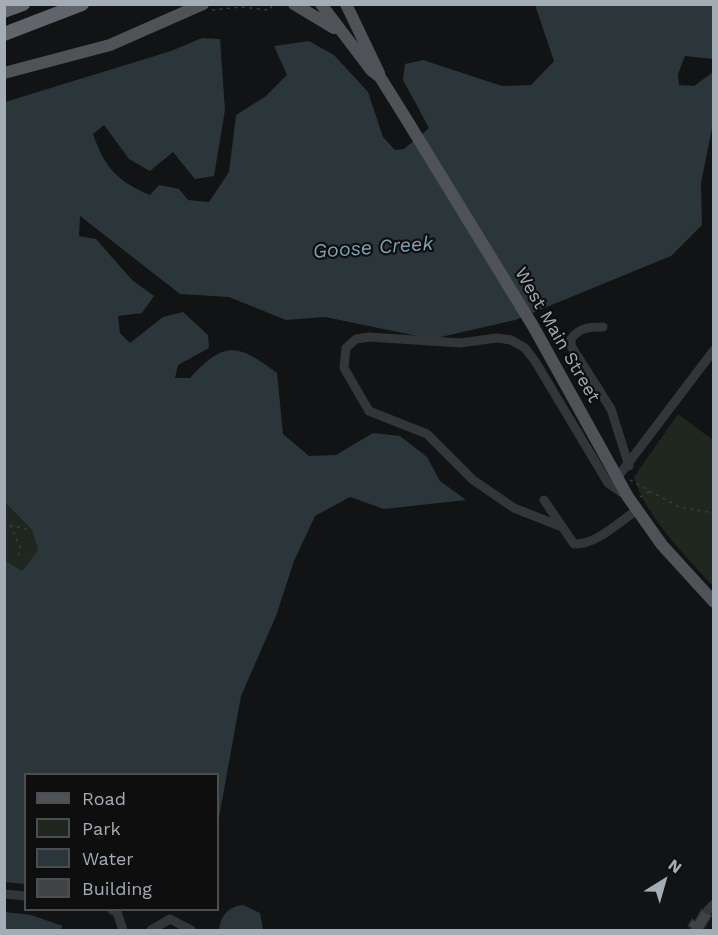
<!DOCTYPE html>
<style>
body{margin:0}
#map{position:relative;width:718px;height:935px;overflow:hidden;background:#121314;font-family:"Work Sans",sans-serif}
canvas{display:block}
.frame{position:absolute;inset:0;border:6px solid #a4adb5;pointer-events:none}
.legend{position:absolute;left:24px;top:773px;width:195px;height:138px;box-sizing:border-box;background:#0e0e0f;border:2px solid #4a4e51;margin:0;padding:8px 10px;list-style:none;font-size:18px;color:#a4adb5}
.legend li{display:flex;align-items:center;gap:12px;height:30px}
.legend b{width:30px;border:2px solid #4a4e51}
.north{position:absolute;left:634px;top:851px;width:60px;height:60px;-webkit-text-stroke:4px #0e0e0f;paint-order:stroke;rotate:37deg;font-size:16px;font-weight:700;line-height:24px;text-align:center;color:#a4adb5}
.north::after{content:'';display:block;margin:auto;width:21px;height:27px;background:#a4adb5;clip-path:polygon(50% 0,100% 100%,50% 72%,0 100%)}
</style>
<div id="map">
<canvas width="718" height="935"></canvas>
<div class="frame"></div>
<ul class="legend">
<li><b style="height:8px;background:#4f5358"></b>Road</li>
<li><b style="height:16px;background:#1f271f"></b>Park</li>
<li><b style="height:16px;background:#2b363a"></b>Water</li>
<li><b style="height:16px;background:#414447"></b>Building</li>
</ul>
<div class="north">N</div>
</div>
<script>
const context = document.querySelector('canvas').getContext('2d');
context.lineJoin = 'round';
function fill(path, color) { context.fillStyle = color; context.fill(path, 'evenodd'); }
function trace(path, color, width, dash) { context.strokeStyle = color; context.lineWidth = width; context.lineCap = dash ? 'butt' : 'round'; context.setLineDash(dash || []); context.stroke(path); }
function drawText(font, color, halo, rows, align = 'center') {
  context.font = font + ' "Work Sans",sans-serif'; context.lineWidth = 4.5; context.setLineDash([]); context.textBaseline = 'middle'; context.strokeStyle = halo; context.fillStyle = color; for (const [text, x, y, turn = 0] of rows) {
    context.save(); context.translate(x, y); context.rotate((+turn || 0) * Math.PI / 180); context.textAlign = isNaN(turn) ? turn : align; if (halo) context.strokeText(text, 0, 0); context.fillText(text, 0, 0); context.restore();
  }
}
const green = new Path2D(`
 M678,414L713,440V586C687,558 644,514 634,477Z
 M4,503L32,530L38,550L22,571L5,560Z`);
const water = new Path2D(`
 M535,5H713V59L685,56L678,74L679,85L694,86L713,72V123L701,183L702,225L671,256L515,320L432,339L325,317L286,320L229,297L180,294L80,216L79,236L96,239L132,280L154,296L142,313L118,316L120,333L130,343L163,317L183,312L208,335L209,348L178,365L175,378H190C224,341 237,343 277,373L283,434L309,456L336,455L373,433L400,436L427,457L440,481L466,500L384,509L350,497L315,516L294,561L276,616L241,696L218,823V774H26L25,884L5,882V560L22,571L38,550L32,530L5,503V102L171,51L202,38L220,39L225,110L214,176L195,179L173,152L150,171L129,159L104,125L93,134C105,168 117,181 150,195L159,185L179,189L188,200L209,202L229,172L236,115L266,96L287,75L274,46L309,41L334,55L368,92L383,137L395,150L404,149L429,128L403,80L405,64L423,60L502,86L531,85L554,61Z
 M243,905L260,913L263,930H219C221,916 227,907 243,905Z
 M5,912L31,915L63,926L60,930H5Z`);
const shadow = new Path2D(`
 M709,904L714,907V914L703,930H691L693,920Z`);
const building = new Path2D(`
 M702,909L712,915L703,930H689L691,928L688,926L692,919L695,921Z`);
const path = new Path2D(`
 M212,10L241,7L270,10L272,4
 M630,480L679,507L714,513
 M640,497L651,491
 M4,520L10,525L27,529
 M10,525L20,547L18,560`);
const minor = new Path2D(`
 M603,327C589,327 580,327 571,339V346L611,409L629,466
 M617,478L714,350
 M544,500L574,544C596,545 619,522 637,510
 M562,527L514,508L473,480L427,434L369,411L344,368L346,348L356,339L369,337L460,343L497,338L511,340L525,348L535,361L608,483L627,496
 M4,894L26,896
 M112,910L117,912L123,930
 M708,910L714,904
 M151,930L170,919L191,930`);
const major = new Path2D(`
 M294,4L334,28
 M321,4L371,70L380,77L405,117L533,326L628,497L662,545L714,602
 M346,4L379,73
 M4,73L110,45L203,4`);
const highway = new Path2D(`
 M4,11L23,4
 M4,34L82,4`);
const streetNames = [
 ["West Main Street",557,335,60]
];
const waterNames = [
 ["Goose Creek",373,248,-4]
];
fill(green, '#1f271f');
fill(water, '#2b363a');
fill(shadow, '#0007');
fill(building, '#414447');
trace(building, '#2c2d30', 1.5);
trace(path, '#393d40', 1.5, [3, 4.5]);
trace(minor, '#333639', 9);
trace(major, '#4f5358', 12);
trace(highway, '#5f656a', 14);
drawText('18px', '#a4adb5', '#0e0e0f', streetNames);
drawText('italic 20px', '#7aa3b1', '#0e0e0f', waterNames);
</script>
